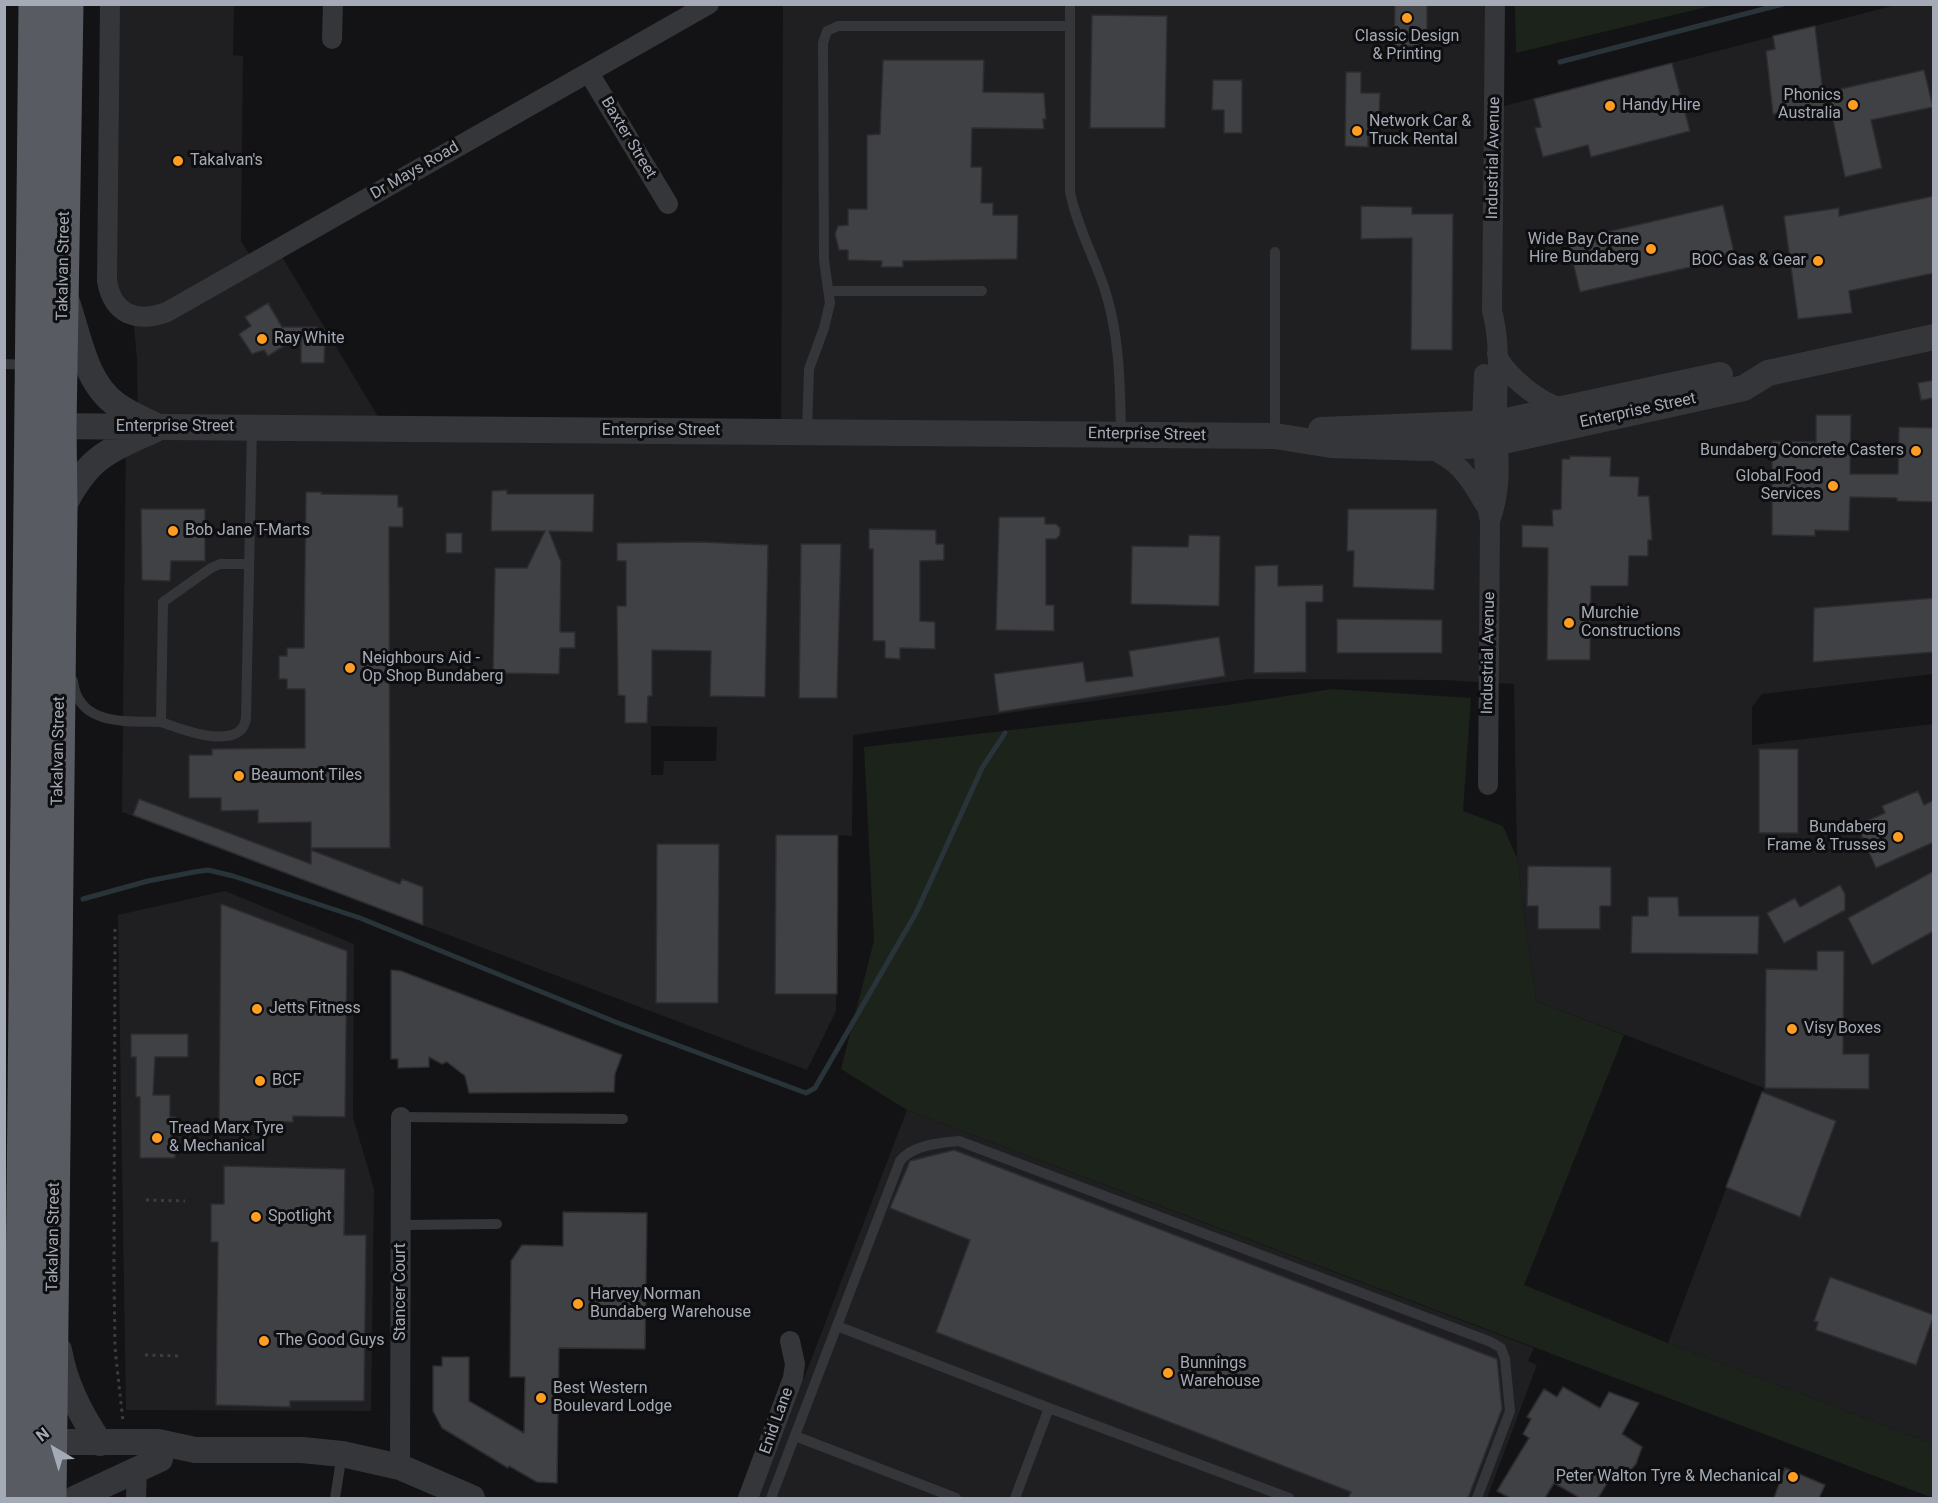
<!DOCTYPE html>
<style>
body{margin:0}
#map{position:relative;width:1938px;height:1503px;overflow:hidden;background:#131315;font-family:Roboto,sans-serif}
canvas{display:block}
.frame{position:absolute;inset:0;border:6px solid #a4abb6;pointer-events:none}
.north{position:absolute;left:24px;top:1419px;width:60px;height:60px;-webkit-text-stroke:4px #0e0e10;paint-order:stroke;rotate:322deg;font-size:16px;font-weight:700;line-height:24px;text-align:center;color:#a4abb6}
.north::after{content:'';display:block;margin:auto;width:21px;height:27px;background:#a4abb6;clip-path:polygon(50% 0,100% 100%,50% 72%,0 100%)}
</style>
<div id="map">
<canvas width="1938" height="1503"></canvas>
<div class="frame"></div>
<div class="north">N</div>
</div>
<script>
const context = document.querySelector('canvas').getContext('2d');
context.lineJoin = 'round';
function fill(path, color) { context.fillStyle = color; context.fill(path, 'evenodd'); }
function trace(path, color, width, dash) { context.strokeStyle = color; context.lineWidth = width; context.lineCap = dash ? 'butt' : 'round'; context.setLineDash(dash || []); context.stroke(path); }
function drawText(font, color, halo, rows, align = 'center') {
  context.font = font + ' Roboto,sans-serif'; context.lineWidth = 6; context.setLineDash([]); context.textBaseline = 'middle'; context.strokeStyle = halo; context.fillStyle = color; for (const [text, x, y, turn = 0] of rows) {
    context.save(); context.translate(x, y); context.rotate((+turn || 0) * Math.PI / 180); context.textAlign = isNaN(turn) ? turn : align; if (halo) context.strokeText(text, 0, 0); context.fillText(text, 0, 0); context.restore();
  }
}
const built = new Path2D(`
 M111,5H234L233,55L243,56L241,241L255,263L278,250L386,430L781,433L783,5H1497L1496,108L1896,5H1933V674L1762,694L1752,707V745L1933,724V1444L1668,1343L1764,1088L1536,1001L1517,858L1514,684L1442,680L1248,679L853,735L852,836L838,835L836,1011L807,1070L122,812L126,430H138L137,359L133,316L114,299ZM651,726L717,727L716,761H664L663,775H651Z
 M225,891L354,944L353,1117L374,1189L371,1411L126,1410L118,915Z
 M907,1110L1534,1348L1528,1361L1537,1365L1487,1498H758Z`);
const green = new Path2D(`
 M1515,5V4L1715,5L1516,53Z
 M1332,689L1471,698L1463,811L1503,826L1517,858L1536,1001L1624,1035L1524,1285L1668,1343L1933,1444V1498L907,1110L841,1069L874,941L864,747L1228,705Z`);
const stream = new Path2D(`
 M1560,62L1783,4
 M83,899L148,881L194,872L208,870L233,876L360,918L618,1023L806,1093L815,1088L916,913L982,768L1005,733`);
const building = new Path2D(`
 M1395,4H1427V31H1419L1418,46H1394Z
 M1092,15L1167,16L1165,128H1090Z
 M1815,26L1823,93L1924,70L1933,107L1871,120L1882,168L1845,177L1830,106L1773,114L1766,51L1775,49L1773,36Z
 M883,60H984L983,92L1044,93L1046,119H1043L1044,129L972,128L971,167H982L981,203H993V215H1018L1017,259L903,261V267H881L882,261L848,260V250H839L835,234L838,226L848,225V209H867V135L880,134Z
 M1672,63L1690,131L1591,157L1588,145L1543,157L1535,128L1541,127L1534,99Z
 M1346,72H1361V93H1380L1379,117H1368V147L1345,146Z
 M1213,80H1242V133H1224V110H1212Z
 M1934,196V273L1849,291L1852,313L1798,319L1784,216L1839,208V216Z
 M1723,205L1735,257L1580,292L1568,241Z
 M1361,206L1412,207V214H1453L1452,350H1411L1412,238L1361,239Z
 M268,303L282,327H317L325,340L324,363H301V335L268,356L264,350L252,354L239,334L251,326L245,317Z
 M1934,380V398L1921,400L1918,383Z
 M1816,415H1851L1850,474H1898L1899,427L1934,428V502L1897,501V498L1850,497L1849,531L1815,530V536L1772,535V441L1816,442Z
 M1570,456L1611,457L1610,476L1639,477L1638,496H1649L1652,540H1648V556H1629L1628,586H1591L1590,660H1547L1548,548L1522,547V525L1553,526L1552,510L1561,509L1562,459H1570Z
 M507,490V494H594L593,532L549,531L561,562L560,632H575V648H560L559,674L493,673L495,568H527L545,531H491L492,491Z
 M306,492H322L321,494L398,495V507H403V527H389L390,848H311V822L258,823V810L221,811V798H189V755H212V749L305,748V689H287V679H279V656H287V648H304Z
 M141,509H205V561H171L170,581L142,580Z
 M1348,509H1437L1434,590L1353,587L1354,551H1347Z
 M999,517H1045V524H1056L1060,528V535L1056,539H1046V605H1054V631L996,630Z
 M869,529L936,530V544H944V560L920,561V621L935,622V649L900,648V659L885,658V641H873V549H869Z
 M446,533H462V553H446Z
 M1189,535L1220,536L1219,606L1131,604L1132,546L1188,547Z
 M701,542L768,545L765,697L710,696L711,651L652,650V696H648L647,723H625V696L618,695L617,606H626V561H617V543Z
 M801,544H841L837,698H799Z
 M1278,565V586L1323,585V602H1306V672L1254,673L1255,566Z
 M1934,598V652L1813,662L1814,608Z
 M1337,619L1442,620V653H1337Z
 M1219,637L1225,676L999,712L994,674L1083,662L1086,682L1133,676L1129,651Z
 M1759,749H1798V833H1759Z
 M1918,791L1924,805L1934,800V842L1876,868L1857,825L1885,813L1882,806Z
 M139,799L311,864V850L400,884L402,879L423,887V925L133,815Z
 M776,835H838L837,994H775Z
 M657,844H719L718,1003H656Z
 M1528,866L1611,867V906H1600V929H1538V906H1527Z
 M1934,871V931L1872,965L1848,918Z
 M1840,885L1845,894V910L1784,943L1767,913L1795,898L1800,907Z
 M1648,897H1678L1679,916H1759L1758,954L1631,953L1632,916H1648Z
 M221,904L347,951L345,1117L293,1116V1122L219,1121Z
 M1817,951H1844L1843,1054H1869V1089L1765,1088L1766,969L1817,970Z
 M391,970L401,971L622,1055L615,1074L614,1092L469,1093L465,1076L447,1062L442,1064L429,1057V1067L398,1068V1059H391Z
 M131,1034H188V1057H155L153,1095H170V1117H175V1158H140V1097H136V1057H131Z
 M1762,1092L1836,1121L1800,1217L1726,1187Z
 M954,1150L1497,1359L1502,1409L1468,1498H1348L1351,1492L936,1332L970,1240L890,1208L910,1161Z
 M224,1166L345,1169L344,1235H366L364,1401H290V1407L216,1405L218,1242H211V1204H224Z
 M563,1212L647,1213L645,1349L559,1348L557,1483L537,1482L509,1466L508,1468L442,1428L433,1411V1366H442V1357H469V1401L524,1433L525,1377H510L511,1261L522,1245L563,1246Z
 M1830,1277L1934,1315L1916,1365L1816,1330L1818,1322L1814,1321Z
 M1563,1387L1600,1408L1609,1392L1639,1403L1622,1434L1642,1447L1636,1464L1624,1478L1614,1472L1598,1498H1580L1554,1483L1545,1498H1510L1497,1491L1529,1438L1523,1434L1531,1419L1527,1417L1544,1389L1557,1397Z
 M1785,1468L1825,1485L1819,1498H1774Z`);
const path = new Path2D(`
 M115,929L114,1275L115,1348L123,1422
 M146,1200L185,1201
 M145,1355L182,1356`);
const service = new Path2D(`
 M1070,4V192C1077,226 1093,255 1104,287C1120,335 1120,385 1121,434
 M830,291H982
 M4,364L28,365
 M807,432L809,369L824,328L830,303L824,260L823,43L827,31L838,26H1070
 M1275,436V252
 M249,564H220L211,568L163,602L161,722C180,729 242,753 246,718L252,428
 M73,681C78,726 126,721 161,722
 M401,1117L623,1119
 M401,1225L497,1224
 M837,1326L1049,1408L1015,1498
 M1049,1408L1289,1498
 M795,1436L956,1498
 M335,1498L342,1454
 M771,1498L900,1161C912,1145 939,1143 959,1141L1491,1342L1501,1348L1505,1359L1510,1411L1477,1498`);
const minor = new Path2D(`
 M110,4L107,281C113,315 137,323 167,312L709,4
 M332,39L333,4
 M589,73L668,204
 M1497,354C1503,374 1544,406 1565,408
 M1484,374L1482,425L1487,507L1490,521L1488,785
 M1427,448C1457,458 1470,478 1485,505
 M1490,521C1504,483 1497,451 1497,412C1497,379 1501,343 1492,311L1495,4
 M400,1467L401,1117
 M136,1498L137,1468
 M748,1498L793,1378L795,1364L790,1341`);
const tertiary = new Path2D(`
 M67,302C79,336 85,383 117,405C128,413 142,419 154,425
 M41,426L1275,436L1331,445L1425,448L1485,445L1744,388L1768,373L1934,337
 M1321,430L1497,423L1720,375
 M62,509C87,459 104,452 154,430
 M59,1350C65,1385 80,1414 100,1443
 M50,1442H158L195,1450H302L342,1454L400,1467L472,1498
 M76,1498L160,1459`);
const trunk = new Path2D(`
 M20,1498L35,4
 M50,1498L61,509L60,426L67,4`);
const markers = [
 [1407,18,6,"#fe9d22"],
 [1853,105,6,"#fe9d22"],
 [1610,106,6,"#fe9d22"],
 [1357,131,6,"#fe9d22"],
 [178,161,6,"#fe9d22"],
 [1651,249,6,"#fe9d22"],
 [1818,261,6,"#fe9d22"],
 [262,339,6,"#fe9d22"],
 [1916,451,6,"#fe9d22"],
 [1833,486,6,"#fe9d22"],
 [173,531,6,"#fe9d22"],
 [1569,623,6,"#fe9d22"],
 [350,668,6,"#fe9d22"],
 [239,776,6,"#fe9d22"],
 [1898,837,6,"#fe9d22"],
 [257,1009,6,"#fe9d22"],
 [1792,1029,6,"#fe9d22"],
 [260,1081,6,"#fe9d22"],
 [157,1138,6,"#fe9d22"],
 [256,1217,6,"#fe9d22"],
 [578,1304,6,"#fe9d22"],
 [264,1341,6,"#fe9d22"],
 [1168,1373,6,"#fe9d22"],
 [541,1398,6,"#fe9d22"],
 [1793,1477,6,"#fe9d22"]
];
const poiNames = [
 ["Classic Design",1407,37,"center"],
 ["& Printing",1407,55,"center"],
 ["Phonics",1841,96,"right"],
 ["Australia",1841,114,"right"],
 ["Handy Hire",1622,106],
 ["Network Car &",1369,122],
 ["Truck Rental",1369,140],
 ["Takalvan's",190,161],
 ["Wide Bay Crane",1639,240,"right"],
 ["Hire Bundaberg",1639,258,"right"],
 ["BOC Gas & Gear",1806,261,"right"],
 ["Ray White",274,339],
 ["Bundaberg Concrete Casters",1904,451,"right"],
 ["Global Food",1821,477,"right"],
 ["Services",1821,495,"right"],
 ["Bob Jane T-Marts",185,531],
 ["Murchie",1581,614],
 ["Constructions",1581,632],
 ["Neighbours Aid -",362,659],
 ["Op Shop Bundaberg",362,677],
 ["Beaumont Tiles",251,776],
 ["Bundaberg",1886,828,"right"],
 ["Frame & Trusses",1886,846,"right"],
 ["Jetts Fitness",269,1009],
 ["Visy Boxes",1804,1029],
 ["BCF",272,1081],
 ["Tread Marx Tyre",169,1129],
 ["& Mechanical",169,1147],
 ["Spotlight",268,1217],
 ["Harvey Norman",590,1295],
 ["Bundaberg Warehouse",590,1313],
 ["The Good Guys",276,1341],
 ["Bunnings",1180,1364],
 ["Warehouse",1180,1382],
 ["Best Western",553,1389],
 ["Boulevard Lodge",553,1407],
 ["Peter Walton Tyre & Mechanical",1781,1477,"right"]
];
const streetNames = [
 ["Baxter Street",628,138,59],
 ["Industrial Avenue",1494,158,-89],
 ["Dr Mays Road",415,171,-30],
 ["Takalvan Street",64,266,-89],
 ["Enterprise Street",1638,411,-12],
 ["Enterprise Street",175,427],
 ["Enterprise Street",661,431],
 ["Enterprise Street",1147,435,1],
 ["Industrial Avenue",1489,653,-89],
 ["Takalvan Street",59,751,-89],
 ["Takalvan Street",54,1237,-89],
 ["Stancer Court",401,1292,-90],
 ["Enid Lane",777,1421,-70]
];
fill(built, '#1f1f22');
fill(green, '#1b231b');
trace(stream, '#29343a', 5);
fill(building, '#3f4145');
trace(building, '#2d2d31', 1.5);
trace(path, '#3a3d41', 3, [3, 4.5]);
trace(service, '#34363a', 10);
trace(minor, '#34363a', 20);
trace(tertiary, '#34363a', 26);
trace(trunk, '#585c62', 33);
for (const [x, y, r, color] of markers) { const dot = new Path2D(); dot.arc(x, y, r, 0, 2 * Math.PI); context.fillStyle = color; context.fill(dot); trace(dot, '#0e0e10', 2); }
drawText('16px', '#a4abb6', '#0e0e10', poiNames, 'left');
drawText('16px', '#a4abb6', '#0e0e10', streetNames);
</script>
